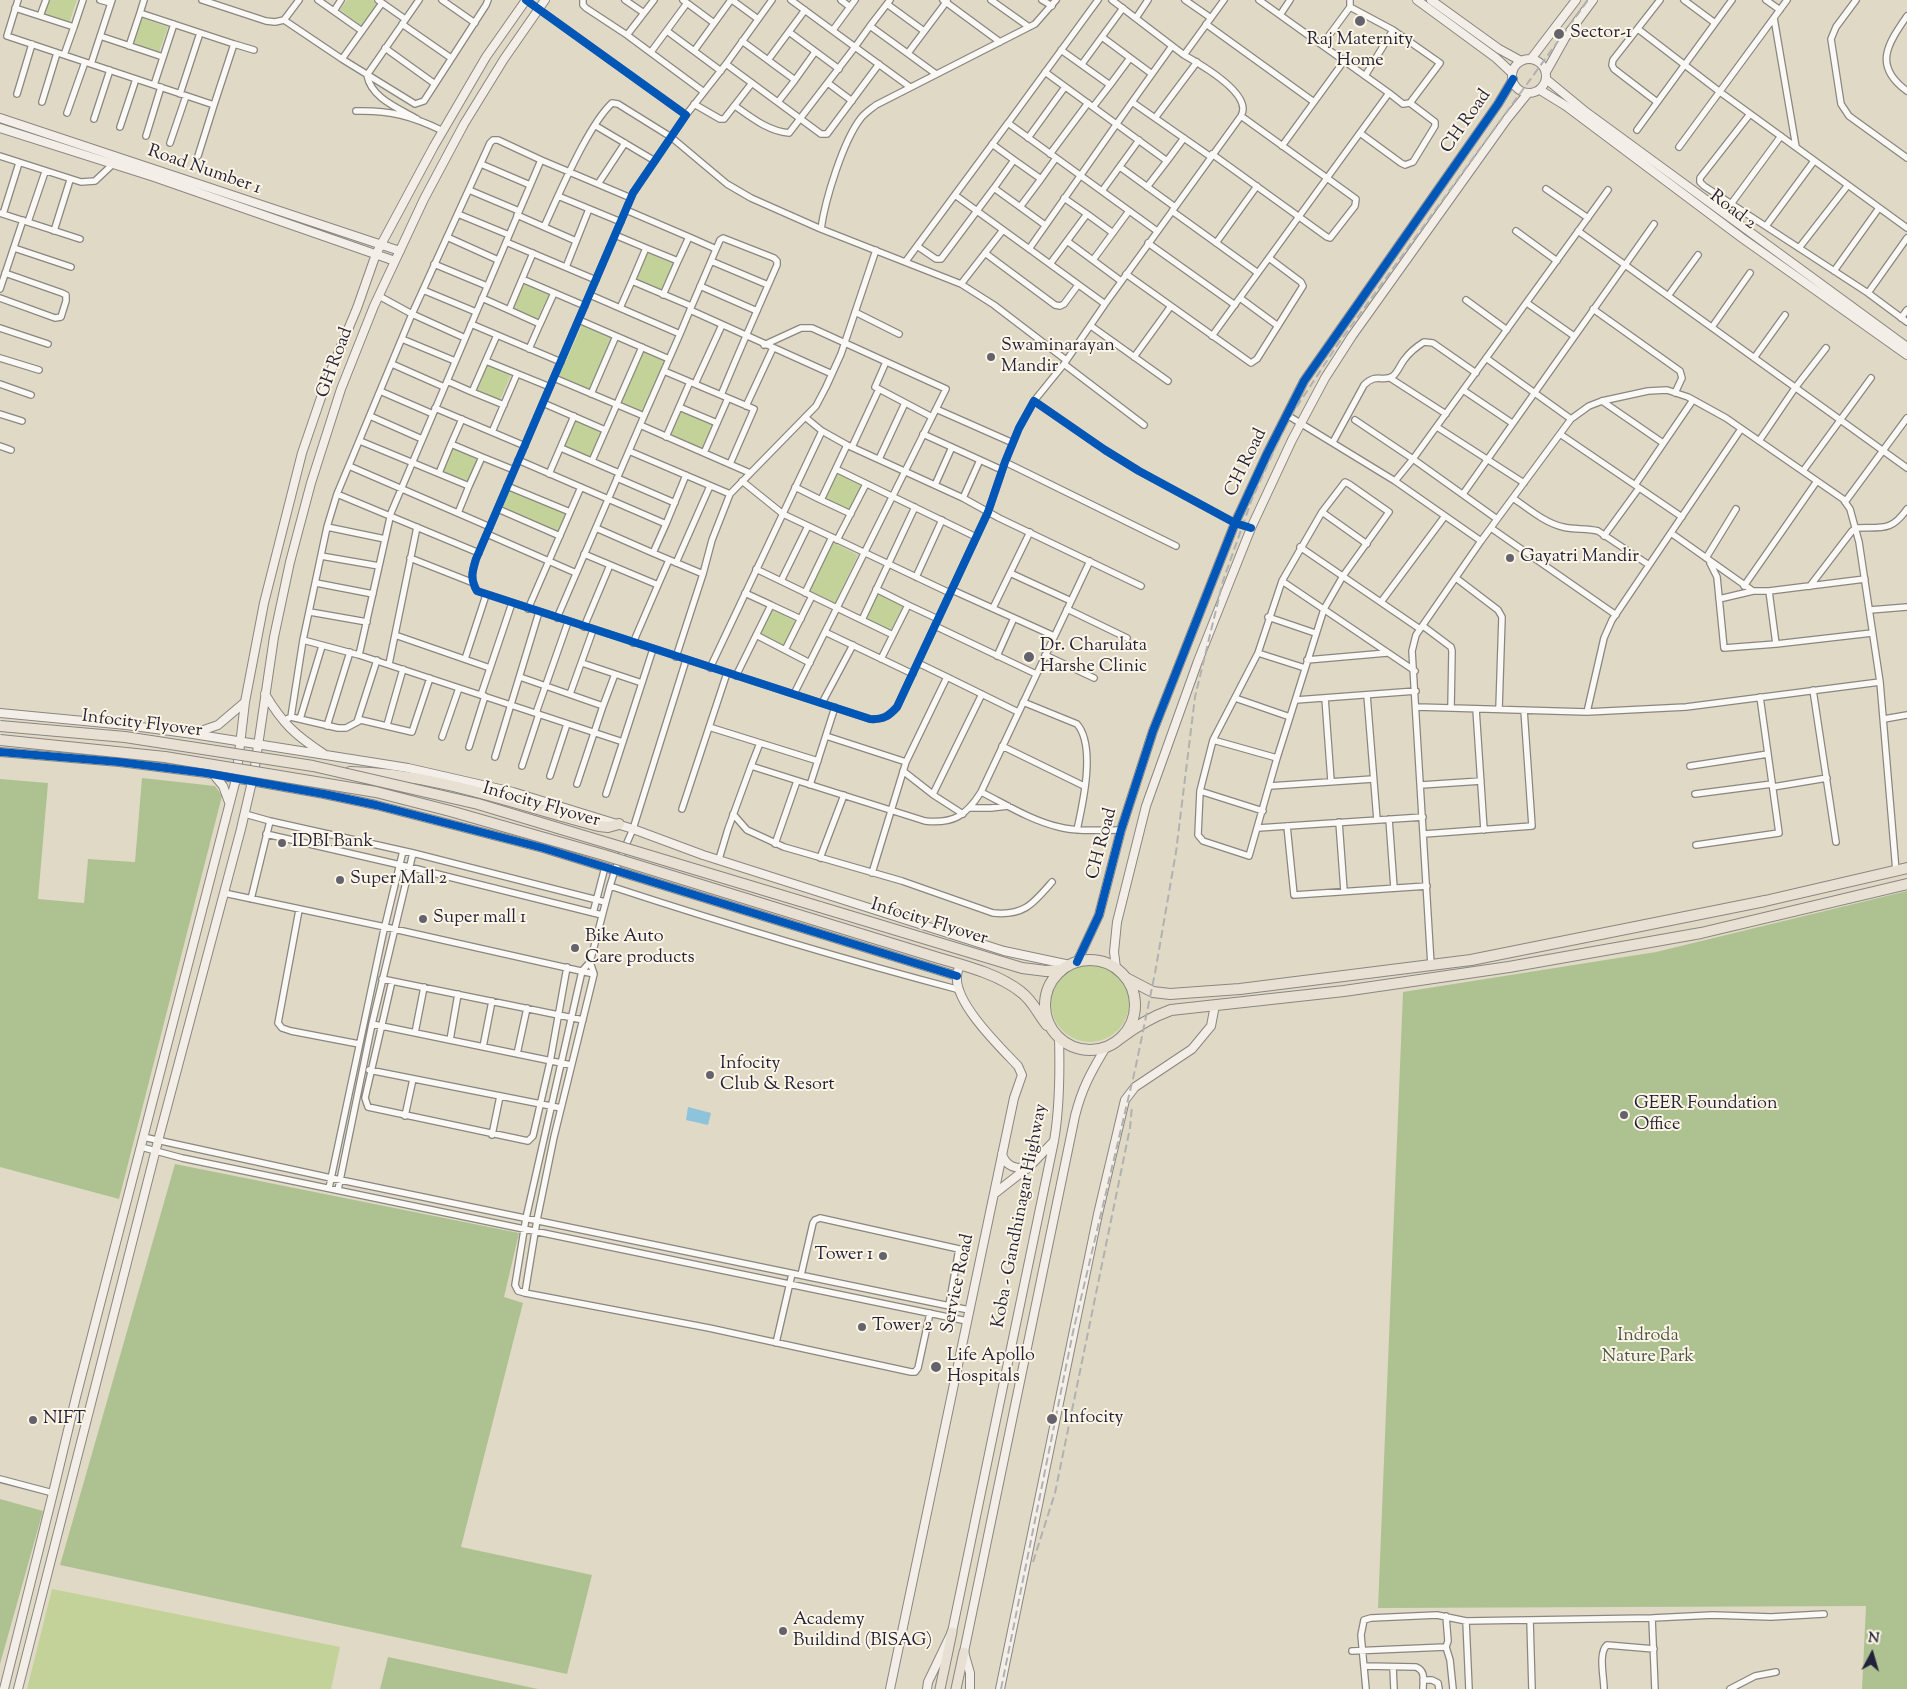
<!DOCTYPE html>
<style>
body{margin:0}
#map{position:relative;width:1907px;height:1689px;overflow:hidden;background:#e0d9c6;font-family:"Sorts Mill Goudy",serif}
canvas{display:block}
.north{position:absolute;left:1847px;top:1629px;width:50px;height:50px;-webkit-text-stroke:4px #fcf5e5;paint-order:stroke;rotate:6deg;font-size:14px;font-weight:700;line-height:20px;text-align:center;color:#22223b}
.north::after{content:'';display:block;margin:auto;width:18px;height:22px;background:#22223b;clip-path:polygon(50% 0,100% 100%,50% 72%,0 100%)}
</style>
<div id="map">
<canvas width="1907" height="1689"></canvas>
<div class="north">N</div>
</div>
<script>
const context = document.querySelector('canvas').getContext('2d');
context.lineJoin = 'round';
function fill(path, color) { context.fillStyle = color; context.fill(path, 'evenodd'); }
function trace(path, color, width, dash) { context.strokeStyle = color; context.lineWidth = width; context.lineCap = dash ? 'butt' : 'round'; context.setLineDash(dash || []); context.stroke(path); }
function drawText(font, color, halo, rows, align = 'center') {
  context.font = font + ' "Sorts Mill Goudy",serif'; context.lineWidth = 4; context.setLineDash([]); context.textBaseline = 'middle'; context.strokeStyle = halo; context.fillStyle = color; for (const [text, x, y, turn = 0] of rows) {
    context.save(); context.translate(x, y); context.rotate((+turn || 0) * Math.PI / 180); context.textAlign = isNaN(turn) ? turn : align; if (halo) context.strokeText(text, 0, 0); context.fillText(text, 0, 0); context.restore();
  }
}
const green = new Path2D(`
 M49,0H77L69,23L44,15Z
 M347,0H372L377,4L362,26L340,10Z
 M142,18L168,27L159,52L134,44Z
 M648,253L674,264L662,291L636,279Z
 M524,284L549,295L537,320L513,309Z
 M582,325L613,339L590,390L559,376Z
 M644,351L665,361L642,412L620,402Z
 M487,364L511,375L500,400L476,389Z
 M681,411L713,425L702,449L670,436Z
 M576,421L601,432L590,457L565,446Z
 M453,447L478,458L467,483L442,472Z
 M838,473L863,486L850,511L825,498Z
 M510,490L566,513L558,532L502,509Z
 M832,542L858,555L835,603L808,590Z
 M878,593L903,606L890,631L865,618Z
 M772,609L797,622L784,646L760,633Z
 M1051 1003a39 39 0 1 1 78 0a39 39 0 1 1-78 0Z
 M52,1589L340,1647L331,1689H27Z`);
const forest = new Path2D(`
 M142,778L215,786L222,796L119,1199L0,1167V779L48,783L38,899L84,903L88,859L135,862Z
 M1907,891V1689H1862L1866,1606L1378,1608L1403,992L1656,952Z
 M175,1164L519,1233L504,1297L523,1303L461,1547L592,1575L567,1674L60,1565Z
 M0,1499L43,1511L0,1664Z
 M388,1657L538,1689H380Z`);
const water = new Path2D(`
 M688,1107L711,1113L708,1125L686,1120Z`);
const street = new Path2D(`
 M18,0L7,36L214,105L234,44L140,13L144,0
 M100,0L111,3
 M202,0L266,21L275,22L284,20L299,0
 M318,0L362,31
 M378,0L405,19
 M442,0L475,23
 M526,0L686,115L633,193L476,559C472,572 470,579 477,591L870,719C883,720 889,716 897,707L988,512L1005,462L1019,428L1034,401L1105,450L1139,471L1235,523L1251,528
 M583,0V5L586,8L627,35L654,0
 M625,0L644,13
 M732,0L758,19
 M791,0L855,47L870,26L936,74
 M841,0L850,7
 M943,0L1000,42
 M991,0L1029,27
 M1042,0L1052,6
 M1098,0L1008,123L1157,231
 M1185,0L1211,18
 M1259,0L1389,93
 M1684,0L1715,23
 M1766,0L1780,10
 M1856,0L1836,27L1831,39L1841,104L1849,116L1907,158
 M687,3L714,23
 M887,4L924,31
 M15,8L74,27L64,55
 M334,11L341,0
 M1280,15L1290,0
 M40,16L46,0
 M1907,16C1887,45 1873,66 1907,91
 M1136,18L1148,0
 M1774,18L1796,147
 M284,20L342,59L415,104L424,101L486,5L488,0
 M402,24L451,58
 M1206,24L1314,102
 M870,26L890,0
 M74,27L83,0
 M1638,29L1720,92L1907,228
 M833,30L855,0
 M667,31L721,71
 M789,32L839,69
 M627,35L704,92
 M100,36L163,57
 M1102,37L1152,74
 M742,41L795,80L778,102
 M234,44L254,50
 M1322,45L1350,7
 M129,46L140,13
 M385,48L435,84
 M1061,50L1110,85L1093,107
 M694,51L731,0
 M651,52L687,3L683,0
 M908,53L947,1
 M1184,55L1224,0
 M342,59L382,3
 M768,60L805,10
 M91,64L112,0
 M726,64L821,134H827L879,64
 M1082,64L1123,8
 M1045,72L1167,161L1184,138
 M1365,76L1393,30
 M795,80L815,52
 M828,83L852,101
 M154,85L174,24
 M1110,85L1130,58
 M17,94L32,44
 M180,94L200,33
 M42,102L57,53
 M1132,102L1172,46
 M1657,102L1614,69L1612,65L1613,60L1660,0
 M694,104L720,119H724L752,83
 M735,106C752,118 768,131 789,133L855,47L910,87
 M356,111C390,110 412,116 443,131
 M67,113L85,62
 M1750,114L1700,178V182L1704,186L1868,293L1907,322
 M686,115L726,64L772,0
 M1241,116L1327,178L1389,93L1403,104L1410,103L1440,63L1393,30L1350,7V0
 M1155,118L1197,62
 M94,119L110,70
 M417,119C398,108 371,98 367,75L419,0
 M596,126L655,161
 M120,127L136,79
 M1637,130L1732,0
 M1360,133L1401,163L1405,165L1413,162L1435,126V122L1410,103
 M146,136L161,87
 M1028,138L1065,87
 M170,143L186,96
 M992,144L1014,160L994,188
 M1282,146L1344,61
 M1679,147L1787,0
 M1050,154L1088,103
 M0,156L81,182L95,181L113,164
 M198,156L214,105
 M1014,160L1041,179L1020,207
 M481,164L530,185
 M1120,167L1175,207
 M1041,179L1056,158
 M598,184L625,143
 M1147,187L1167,161
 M1546,189L1588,218
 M469,190L519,211
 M1102,191L1139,140
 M955,195L1105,304
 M1064,198L1087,214L1067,241
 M1731,204L1781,136
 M626,210L689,237L678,261L646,248
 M1172,211L1258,273
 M0,213L80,239
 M3,214L19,163
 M458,214L509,235
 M1087,214L1113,233
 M517,215L576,241
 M28,222L45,172
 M621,222L558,196C570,170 592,122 612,103L618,104L671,137L727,184L751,198L821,229L961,284L994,305L1066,360
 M1766,226L1814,161
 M544,227L558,196
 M821,229C825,200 843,141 861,118C865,113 871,109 876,105L1035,24L1056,0
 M54,231L70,180
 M1516,231L1557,261
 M1578,231L1907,468
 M615,235L646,248L632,281L691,306
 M447,237L498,260
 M689,237L716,249
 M506,242L596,280
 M1148,243L1235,305
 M1216,243L1257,186
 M917,246L936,259H941L994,188L1045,225
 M14,248L71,267
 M1799,248L1848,185
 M1029,249L1132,102L1211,157
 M985,253L1055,305L1060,306L1064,304L1078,285
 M1093,260L1129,211
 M711,261L768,285
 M906,261L1008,123
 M434,264L487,286
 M1050,264L1067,241L1121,281
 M566,267L589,209
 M1834,271L1879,208
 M1126,274L1251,363L1257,359L1303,286L1301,282L1269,258
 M522,279L585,306
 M961,284L1003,230
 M700,286L757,311
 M0,289L23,220
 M423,290L476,312
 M1868,293L1907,238
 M590,295L620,308L632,281
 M663,295L678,261
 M379,296L412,314L465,338
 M1668,296L1698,255
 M0,298L55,318L61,317L66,301V295L62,293L5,273
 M482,298L509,310L533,253
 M1240,298L1278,326
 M1466,300L1507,330
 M1527,303L1574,336
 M620,308L680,334L690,310
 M1593,309L1680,371L1682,378L1675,393
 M509,310L540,324L554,293
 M855,312L899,334
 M1901,318L1907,310
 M579,320L669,359
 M471,324L561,362
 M1091,326L1168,381
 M1712,327L1750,273
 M0,328L48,344
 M1212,336C1250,283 1289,231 1327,178L1356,199L1355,206L1330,238L1327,237L1212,154
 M402,339L455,361
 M764,345L801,328H812L946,389L794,694
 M529,349L540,324
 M1134,357L1171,306
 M0,358L39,370
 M1486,358L1571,419
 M1754,358L1785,315
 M486,361L550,387
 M392,364L444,387
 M1064,364L1144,425
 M664,371L754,409L730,464
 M554,378L644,416L680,334
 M1390,378L1446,414
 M447,381L472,392L497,335
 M0,384L31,395
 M695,384L722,325
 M879,389L875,387L886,362
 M1463,390L1512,423
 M380,391L433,414
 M472,392L504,405
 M591,394L616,336
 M721,395C739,352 758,308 777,265V261L774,258L723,238L720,240L690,310L832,374
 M1034,401L1064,364L1105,304L1241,116C1242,114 1243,112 1243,109C1243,89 1200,64 1184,55L1112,0
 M1602,401L1663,443
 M543,403L605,430
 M746,406L773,348
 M679,407L717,423
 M435,408L525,446
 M936,409L1013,443
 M0,414L22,421
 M1287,415L1395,481L1481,541L1416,635L1412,651L1431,965
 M370,416L422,439
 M805,417L822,431L847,445L963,498L999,518L1141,586
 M462,419L451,444L482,457
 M1355,420L1413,459L1497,519
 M640,425L750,473
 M1437,427L1524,483
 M492,432L517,374
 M923,434L1002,470
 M1560,434L1682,517
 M666,437L690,382
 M360,441L469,486L458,513
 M1759,441L1795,388L1826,348
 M1333,442L1364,385C1377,372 1383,383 1393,376C1398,372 1400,365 1404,360C1409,353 1416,347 1424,342L1433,343L1476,373
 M0,446L11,450
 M852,447L879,389L932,417
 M561,448L619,473
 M629,451L730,494
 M704,453L728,398
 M879,459L905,403
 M518,460L666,524L653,553L703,574
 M592,461L642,347
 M1005,462L1176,546
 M349,466L490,527
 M836,469L976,537
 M1803,471L1871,378
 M439,473L451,444
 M549,474L574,416
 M617,478L675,503
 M742,481L783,514L950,593
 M1395,481L1413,459L1608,190
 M1345,482L1349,484L1389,512L1343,576L1324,609L1277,758L1249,856L1203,841L1198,835L1200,791L1213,740L1258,653L1282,581L1322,512Z
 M935,485L952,447
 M1635,485L1693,400
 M469,486L482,457L514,470
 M507,486L570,512
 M795,487L821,500L847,445
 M337,494L479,553
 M1463,494L1654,224
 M963,498L980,460
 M1513,498C1529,509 1545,523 1563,527C1575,530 1586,528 1598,531L1649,565
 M821,500L851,514
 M1845,502L1907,418
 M498,509L560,536
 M1322,512L1367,544
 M666,524L686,475
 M327,527L385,539
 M596,528L653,553
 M1491,528L1616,615
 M1671,533L1753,591H1769L1865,579
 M487,534L576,573
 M1604,536L1639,488
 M837,540L866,484
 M1481,541L1571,419L1589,406L1602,401L1648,391L1667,390L1688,397L1726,418L1843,499L1850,509L1859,542L1880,682L1896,871
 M1300,547L1420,629
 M584,554L658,585L669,560
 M321,556L379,566
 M410,558L471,582
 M1706,558L1736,509
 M676,563L710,486
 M1710,563L1717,577L1724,648L1776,644
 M756,569L893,635
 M1010,573L1071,601
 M916,577L942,520
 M1456,578L1498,610L1502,617L1499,709
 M781,581L808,526
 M1282,581L1415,671
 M316,583L373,594
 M1744,586L1817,481
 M1810,586L1852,531L1856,528C1882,527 1891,532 1907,509
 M876,589L908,605
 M952,590L1054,636
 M1769,591L1776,644L1872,633
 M805,593L832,537
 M1719,599L1753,591
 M1381,602L1445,516
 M771,605L801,619
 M993,608L1030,532
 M528,609L581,487
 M1067,609L1127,638
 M1870,610L1907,607
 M310,612L367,622
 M1268,617L1315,633
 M557,618L644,416
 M862,620L915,507
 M935,626L1036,674
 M1423,626L1451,647L1452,651L1451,708
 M584,627L610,565
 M825,632L913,674
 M395,635L490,668
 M756,635L810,663
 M303,640L359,655L623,742
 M633,643L658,585
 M785,650L812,596
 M1258,653L1305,668
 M359,655L391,513L541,160L631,198
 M1045,655L1094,678
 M997,656L1014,618
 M676,657L703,574L712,540L730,494L816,406L826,387L841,354L876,250
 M465,659L486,595
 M881,659L908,605L938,619
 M1307,660L1387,653
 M582,663L642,683
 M918,663L947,677
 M389,664L417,527
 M710,668L822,431
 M736,676L771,605L745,593
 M520,677L603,706L577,784
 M1813,690L1836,842
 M570,694L593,630
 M481,695L512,603
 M1367,695L1377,820
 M1235,698L1290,717
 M1325,698L1331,781
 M1296,700L1416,691
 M1023,702L1077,724C1096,746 1083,803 1077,830
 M822,703L853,645
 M603,706L615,674
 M1417,707L1587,712L1686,707L1880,682
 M1476,709L1484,830
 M1587,712L1604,638L1612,620L1741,429
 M536,713L568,622
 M291,717L338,728H346L361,720L412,732L430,678
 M300,719L322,646
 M1884,719L1907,715
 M283,721L291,717L303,640L327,527L337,494L412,314L490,143L493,140H498L541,160
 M357,722L377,660
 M387,725L403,669
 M327,726L350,652
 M709,727L818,761
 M826,736L906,762
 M442,737L459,688
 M1213,740L1277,758
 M1002,746L1084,786
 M469,747L485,696
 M495,757L539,612
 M522,766L539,714
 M751,766L760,743
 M1690,766L1768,754
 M903,771L935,796L963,814
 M550,776L567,724
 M810,785L835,707
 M1421,785L1481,781
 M1270,786L1373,779
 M1773,787L1827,778
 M1200,791L1263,811
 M981,792C1005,804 1032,821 1059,827C1079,832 1100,830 1121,830
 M606,794L653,649
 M933,794L982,694
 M1695,794L1772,784
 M971,808H991L1008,806
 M682,809L727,673
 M245,814L270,821L413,853L605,902
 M733,814L747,830L784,847L902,881L993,913C1024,916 1033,904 1052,882
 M1389,819L1394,888
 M1339,822L1344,891
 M1287,826L1294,895L1427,886
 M1258,828L1423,817
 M266,834L409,867L602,915
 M1424,834L1532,826L1524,710
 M775,844L797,781
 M1696,845L1779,833L1760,697
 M820,858L844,795
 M719,859L728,829L751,766L925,821C953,824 966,816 981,792L1090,561
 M872,873L906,762L947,677L1018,712
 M610,886C726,924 842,959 960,990
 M224,893L385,927L594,974
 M251,899L270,821
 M299,910L278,1023L282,1028L291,1031L359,1044
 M593,913L605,867
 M590,962L594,974L554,1137L537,1220L525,1293L709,1328L911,1372H915L918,1368L930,1313
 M382,979L583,1020
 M392,981L365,1098L368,1107L528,1141L533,1136L550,1062L567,967
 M372,1024L571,1065
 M415,1033L424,987
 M450,1040L458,994
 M483,1047L492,1001
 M517,1054L527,1008
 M369,1070L561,1108
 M405,1116L413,1079
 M492,1135L500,1096
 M143,1137L331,1178L969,1310
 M141,1147L182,1158L967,1321
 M329,1188L383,934L403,851
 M338,1190L372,1024L413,853
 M801,1275L813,1223L815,1220L820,1218L959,1249L949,1305
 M525,1293L518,1291L515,1285L526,1218L582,971L590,962L610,886L615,870L633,829L686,660
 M776,1343L792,1274
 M0,1479L53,1493
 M1652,1618L1655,1689
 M1530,1620L1532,1689
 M1446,1647L1450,1660L1453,1689
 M1352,1651L1446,1647L1448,1641L1446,1616
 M1364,1666L1416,1667C1426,1671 1423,1680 1423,1689
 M1393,1667L1394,1689
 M1423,1680H1432L1438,1683L1439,1689
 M1366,1689L1361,1635L1364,1620L1371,1618L1437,1615L1466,1621
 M1469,1689L1466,1621L1652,1618L1713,1615L1771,1617L1824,1614
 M1604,1689C1604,1677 1598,1653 1607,1645L1654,1649
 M1730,1689L1755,1676L1776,1672`);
const secondary = new Path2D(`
 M1417,0L1496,58L1512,73
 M1431,0L1499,49L1521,61
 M1512 76a17 17 0 1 1 34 0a17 17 0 1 1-34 0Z
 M1531,59L1576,0
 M1546,72L1565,38L1593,0
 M1546,79L1586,112L1907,347
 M1540,90L1566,106L1742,238L1907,355
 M0,118L400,251
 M0,128L154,177L395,261
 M265,694C283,724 295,735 324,754
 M0,713L126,725L193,734L408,768L513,792L633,829L703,855L1004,951L1070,965
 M195,733L218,725L245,702
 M0,752L119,762L206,773L324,794L376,805L543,848L957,976
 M214,775L223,786L229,802
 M1077,962L1099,915L1121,830L1153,731L1235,523L1267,454L1304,381L1498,104L1513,79
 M1116,968L1114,952L1117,922L1146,806L1198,661L1251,528L1292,440L1325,378L1352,336L1507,119L1528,93
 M1002,1154C1006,1167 1015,1168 1027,1169
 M994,1194L1031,1165L1054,1141
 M4,1689L53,1493L76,1397L236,779L245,702L264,603L302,453L327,380L357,308L376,254L434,146L486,57L526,0
 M18,1689L158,1141L241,829L254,773L274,637L290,562L311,483L341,389L374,306L424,199L464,124L504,59L545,0
 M890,1689L1014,1098L1022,1075L1018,1066C1001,1048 954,1003 957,976C957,972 959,968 960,965
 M927,1689L928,1682L952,1632L1054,1141C1060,1106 1060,1073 1059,1038
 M970,1689V1673L964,1652L1075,1116C1082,1088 1091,1072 1106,1047
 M1000,1689L1098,1214L1125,1100L1135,1087L1192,1049L1211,1026L1215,1005`);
const primary = new Path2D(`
 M940,1689L952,1632
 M956,1689L964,1652`);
const highway = new Path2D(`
 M350,772C435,773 517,805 599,826L608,827L619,824
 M820,907L1022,968L1046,971L1060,970
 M815,920C854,932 893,944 932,956C962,965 997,973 1021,992C1033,1001 1038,1014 1047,1025
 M1045 1005a45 45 0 1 1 90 0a45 45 0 1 1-90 0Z
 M1126,978L1153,992L1170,994L1240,989L1471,960L1765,901L1907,868
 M1118,1040C1135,1027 1151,1017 1171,1010L1344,991L1509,967L1701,933L1907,884`);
const rail = new Path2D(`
 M1033,1562L1055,1493L1130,1128L1132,1106
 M1001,1689L1073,1332L1135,1070L1155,973L1176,852L1195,697L1223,581L1252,499L1288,420L1338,344L1588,0`);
const highwayBridge = new Path2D(`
 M0,726L125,737L313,766L478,804L820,907
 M0,740L165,757L376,792L450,811L604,855L815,920`);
const cycleway = new Path2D(`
 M526,0L686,115L633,193L476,559C472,572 470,579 477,591L870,719C883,720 889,716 897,707L988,512L1005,462L1019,428L1034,401L1105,450L1139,471L1235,523L1251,528
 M0,752L119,762L206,773L324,794L376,805L543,848L957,976
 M1077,962L1099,915L1121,830L1153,731L1235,523L1267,454L1304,381L1498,104L1513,79`);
const markers = [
 [1360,21,6,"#64626c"],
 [1559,34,6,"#64626c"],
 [991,357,5,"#64626c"],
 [1510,558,5,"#64626c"],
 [1029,657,6,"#64626c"],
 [282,843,5,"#64626c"],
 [340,880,5,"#64626c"],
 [423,919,5,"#64626c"],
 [575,948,5,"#64626c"],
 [710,1075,5,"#64626c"],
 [1624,1115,5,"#64626c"],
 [883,1256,5,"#64626c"],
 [862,1327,5,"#64626c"],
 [936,1367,6,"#64626c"],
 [1052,1419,6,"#64626c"],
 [33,1420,5,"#64626c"],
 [783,1631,5,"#64626c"]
];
const poiNames = [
 ["Sector-1",1570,34],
 ["Raj Maternity",1360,41,"center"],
 ["Home",1360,62,"center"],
 ["Swaminarayan",1001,347],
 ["Mandir",1001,368],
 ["Gayatri Mandir",1520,558],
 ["Dr. Charulata",1040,647],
 ["Harshe Clinic",1040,668],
 ["IDBI Bank",292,843],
 ["Super Mall 2",350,880],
 ["Super mall 1",433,919],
 ["Bike Auto",585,938],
 ["Care products",585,959],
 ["Infocity",720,1065],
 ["Club & Resort",720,1086],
 ["GEER Foundation",1634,1105],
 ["Office",1634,1126],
 ["Tower 1",873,1256,"right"],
 ["Tower 2",872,1327],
 ["Life Apollo",947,1357],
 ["Hospitals",947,1378],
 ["Infocity",1063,1419],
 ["NIFT",43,1420],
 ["Academy",793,1621],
 ["Buildind (BISAG)",793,1642]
];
const streetNames = [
 ["CH Road",1467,122,-55],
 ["Road Number 1",204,171,19],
 ["Road 2",1732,211,37],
 ["GH Road",336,363,-70],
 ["CH Road",1247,463,-64],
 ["Infocity Flyover",142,725,7],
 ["Infocity Flyover",541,806,16],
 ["CH Road",1103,844,-75],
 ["Infocity Flyover",929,923,17],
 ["Koba - Gandhinagar Highway",1021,1216,-79],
 ["Service Road",959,1284,-78]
];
const parkNames = [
 ["Indroda",1648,1337],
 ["Nature Park",1648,1358]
];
fill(green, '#c2d299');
fill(forest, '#aec291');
fill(water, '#8dc3db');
trace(street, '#8a8681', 8);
trace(secondary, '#8a8681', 10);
trace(primary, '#8a8681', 11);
trace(highway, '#8a8681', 12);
trace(street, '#faf9f6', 5.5);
trace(secondary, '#f3efe8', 8);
trace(primary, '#e8e1d3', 9);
trace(highway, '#e8e1d3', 10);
trace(rail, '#b2b1b2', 2, [8, 4]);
trace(highwayBridge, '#8a8681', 12, []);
trace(highwayBridge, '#e8e1d3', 10);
trace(cycleway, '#0057b8', 8);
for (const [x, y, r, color] of markers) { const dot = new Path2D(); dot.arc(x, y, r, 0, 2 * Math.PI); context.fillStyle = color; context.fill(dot); trace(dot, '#fcf5e5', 2); }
drawText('18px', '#22223b', '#fcf5e5', poiNames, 'left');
drawText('18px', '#22223b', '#fcf5e5', streetNames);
drawText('18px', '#4a554c', '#fcf5e5', parkNames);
</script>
